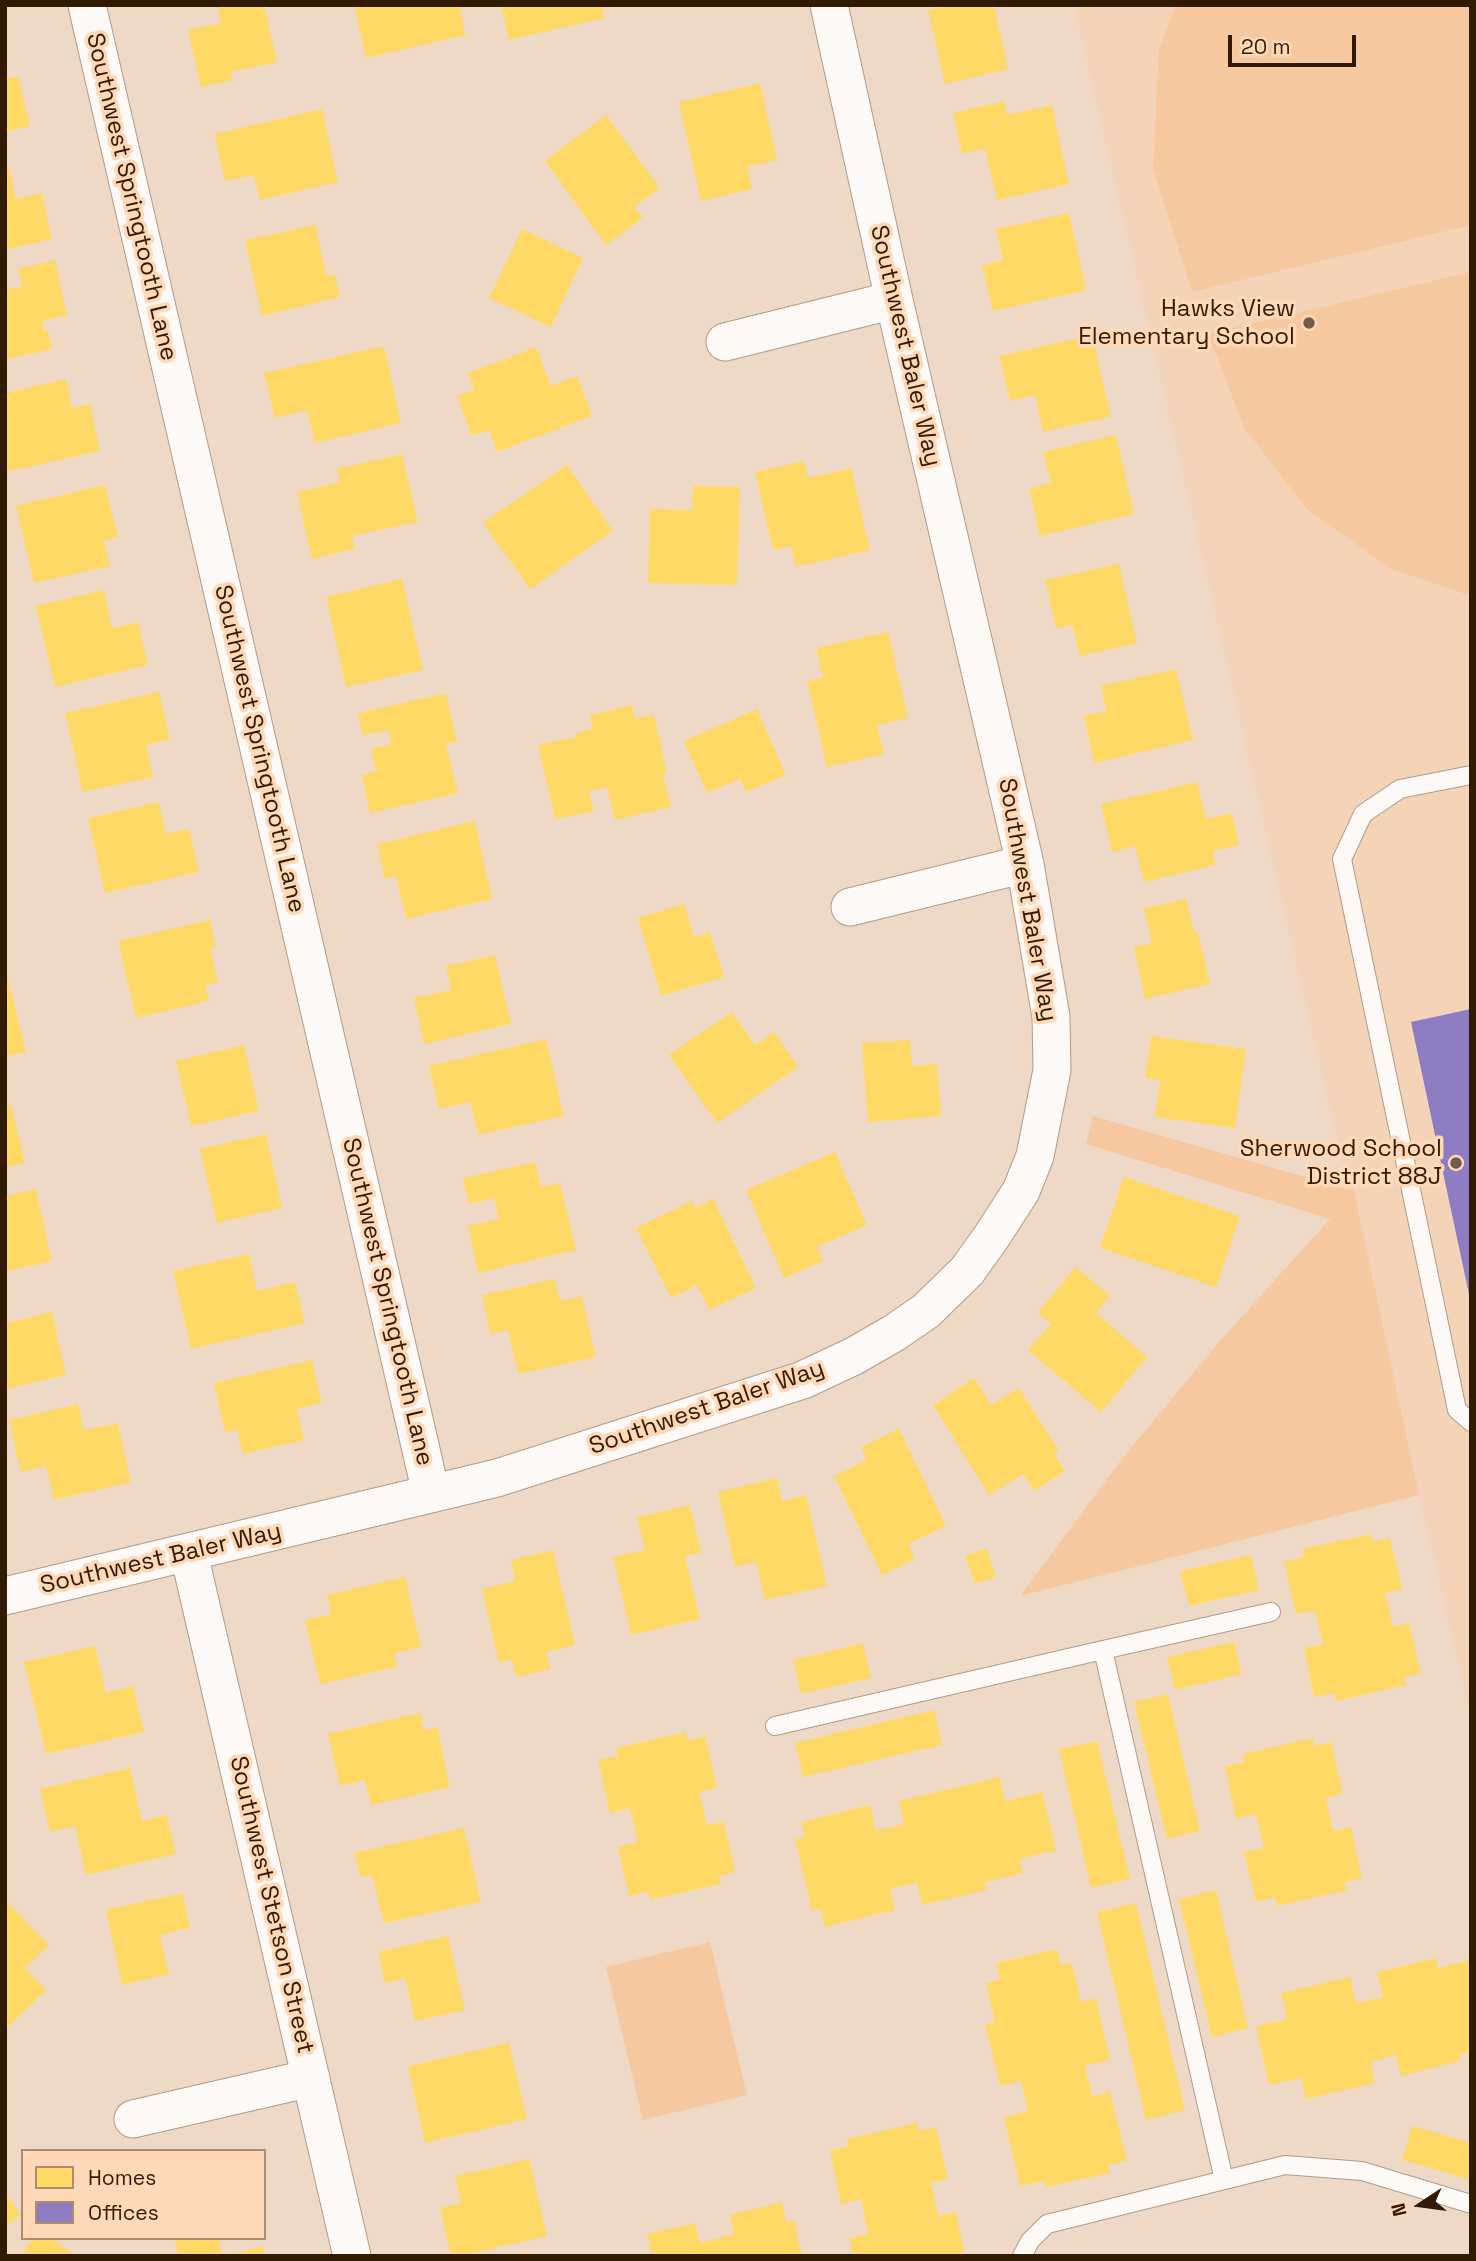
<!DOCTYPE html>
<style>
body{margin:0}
#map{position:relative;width:1476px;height:2261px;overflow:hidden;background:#eed9c7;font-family:"Space Grotesk",sans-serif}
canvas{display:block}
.frame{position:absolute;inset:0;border:7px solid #311a03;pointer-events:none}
.legend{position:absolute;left:21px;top:2149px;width:245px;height:91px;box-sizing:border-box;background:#fed8b7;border:2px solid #ac8c6f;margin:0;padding:9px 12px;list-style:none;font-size:21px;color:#311a03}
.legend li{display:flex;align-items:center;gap:14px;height:35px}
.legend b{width:35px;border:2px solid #ac8c6f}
.north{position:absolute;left:1385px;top:2170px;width:70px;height:70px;-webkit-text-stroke:5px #fed8b7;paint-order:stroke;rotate:257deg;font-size:19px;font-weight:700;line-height:28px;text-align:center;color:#311a03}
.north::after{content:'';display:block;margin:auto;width:24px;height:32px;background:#311a03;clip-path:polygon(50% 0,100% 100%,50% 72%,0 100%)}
.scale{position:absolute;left:1228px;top:35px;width:128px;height:32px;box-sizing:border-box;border:4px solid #311a03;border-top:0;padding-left:9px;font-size:21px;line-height:24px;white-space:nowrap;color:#311a03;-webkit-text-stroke:5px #fed8b7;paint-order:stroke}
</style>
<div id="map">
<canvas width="1476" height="2261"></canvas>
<div class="frame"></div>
<ul class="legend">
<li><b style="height:19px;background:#ffd966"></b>Homes</li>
<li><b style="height:19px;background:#8e7cc3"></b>Offices</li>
</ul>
<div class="north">N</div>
<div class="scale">20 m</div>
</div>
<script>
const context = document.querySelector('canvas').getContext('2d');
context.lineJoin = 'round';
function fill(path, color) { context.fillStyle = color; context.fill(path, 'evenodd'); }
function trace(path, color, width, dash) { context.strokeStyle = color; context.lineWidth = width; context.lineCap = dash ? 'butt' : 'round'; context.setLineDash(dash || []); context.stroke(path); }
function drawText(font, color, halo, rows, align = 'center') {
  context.font = font + ' "Space Grotesk",sans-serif'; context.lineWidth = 7; context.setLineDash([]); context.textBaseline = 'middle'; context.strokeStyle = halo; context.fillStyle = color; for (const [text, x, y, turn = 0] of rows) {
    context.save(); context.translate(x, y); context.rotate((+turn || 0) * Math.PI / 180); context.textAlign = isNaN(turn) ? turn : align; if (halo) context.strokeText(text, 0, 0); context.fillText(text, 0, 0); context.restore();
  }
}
const built = new Path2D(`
 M1074,5H1471V1717L1233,689Z`);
const green = new Path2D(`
 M1176,5H1471V225L1192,292L1153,168L1159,50Z
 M1471,272V596L1389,568L1307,509L1245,429L1208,334Z
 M1093,1116L1354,1191L1419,1495L1020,1596L1121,1460L1219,1342L1330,1219L1086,1144Z
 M710,1942L747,2095L643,2120L606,1967Z`);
const homes = new Path2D(`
 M217,5H264L277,62L231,72L233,80L201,87L188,30L221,23Z
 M354,5H459L466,35L366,58Z
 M501,5H602L604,18L509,40Z
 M951,5H994L1008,69L945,84L928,10Z
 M18,76L30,126L5,132V79Z
 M760,83L777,160L747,167L752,189L701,201L679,102Z
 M1004,101L1007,115L1052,105L1069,184L997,200L985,149L962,154L953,113Z
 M322,109L338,182L260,200L254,175L225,181L214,134Z
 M606,115L660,188L634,207L643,218L606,245L545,161Z
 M9,168L16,199L42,193L52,239L5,250V169Z
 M1069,213L1086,290L993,311L982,265L1003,260L996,229Z
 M315,225L327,276L335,274L340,297L262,316L245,240Z
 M522,229L583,258L551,327L489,298Z
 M55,260L67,315L42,321L44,330H48L52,349L5,360V290L22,286L18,269Z
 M1092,335L1111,417L1043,432L1035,395L1010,401L999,356Z
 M384,346L401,423L315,443L307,410L275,418L264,373Z
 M536,347L551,386L577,376L592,416L497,452L489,430L472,436L457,396L474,389L468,373Z
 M66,379L72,408L90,404L100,451L6,472L5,393Z
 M1116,435L1134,514L1040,536L1029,489L1051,483L1043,452Z
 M402,454L418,522L352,536L355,549L312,559L297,492L340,482L337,469Z
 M804,461L808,478L851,468L870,550L796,567L791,546L773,550L755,472Z
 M567,465L613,531L530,589L483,523Z
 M105,485L118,537L104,540L110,566L34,583L16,506Z
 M693,486L740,487L737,585L648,583L650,509L692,510Z
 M1119,564L1137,643L1080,656L1072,625L1056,628L1045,580Z
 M402,579L423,670L346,687L326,597Z
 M104,590L112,628L138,622L148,665L55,687L36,606Z
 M888,632L908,718L877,725L884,754L827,767L807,681L823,678L816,648Z
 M1176,669L1193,740L1094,763L1084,716L1107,711L1101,686Z
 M159,692L170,739L146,745L153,777L83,792L65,713Z
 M446,693L457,742L446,744L458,793L370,813L362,775L376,772L371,749L391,744L388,730L363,735L358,713Z
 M632,705L635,719L654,715L667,773L663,774L671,807L615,820L607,787L589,791L594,811L555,819L538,745L577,737L576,733L593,729L589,715Z
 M757,709L786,775L746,792L740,779L707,793L684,741Z
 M1197,782L1206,819L1232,813L1239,845L1213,851L1216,865L1144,882L1135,846L1112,852L1101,804Z
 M159,802L166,834L189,829L199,872L105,893L88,818Z
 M475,821L492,899L406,919L396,876L385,879L377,844Z
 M1186,899L1194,933L1198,932L1210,984L1145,999L1134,947L1152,943L1144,908Z
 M684,904L694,937L710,932L724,977L661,996L638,918Z
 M210,920L216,947L210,948L218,982L205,985L209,1001L136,1018L118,941Z
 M495,955L511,1024L424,1044L414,998L451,990L446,966Z
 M5,967L26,1052L5,1056Z
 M732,1012L755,1045L774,1032L798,1067L717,1123L669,1055Z
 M1151,1036L1246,1049L1235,1128L1155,1117L1160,1080L1145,1078Z
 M546,1039L564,1116L478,1135L470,1102L439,1109L429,1066Z
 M910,1040L912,1066L937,1064L941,1116L868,1122L862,1043Z
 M244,1045L259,1111L191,1126L176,1061Z
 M11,1105L25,1163L5,1167V1107Z
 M266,1134L282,1208L217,1223L200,1149Z
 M835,1152L867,1225L817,1247L823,1261L784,1278L746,1190Z
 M535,1162L541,1187L560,1183L576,1250L478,1273L468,1226L499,1219L494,1198L469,1204L463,1178Z
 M1124,1177L1240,1216L1216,1287L1100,1248Z
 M36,1189L52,1261L5,1272V1196Z
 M713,1199L756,1288L709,1310L697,1285L671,1298L636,1228L692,1201L695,1208Z
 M249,1254L257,1291L295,1282L305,1323L191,1349L173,1271Z
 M1076,1267L1110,1296L1096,1313L1147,1357L1101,1412L1028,1350L1051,1324L1038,1312Z
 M554,1279L560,1301L582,1296L596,1357L518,1374L508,1330L490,1334L482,1295Z
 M52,1312L66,1375L6,1389L5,1323Z
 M312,1360L322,1403L297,1409L304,1440L243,1454L237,1429L225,1432L214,1383Z
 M974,1378L991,1405L1019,1388L1059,1451L1054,1454L1065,1471L1034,1491L1023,1474L989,1495L933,1405Z
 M78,1404L84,1430L118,1423L131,1482L54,1500L46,1466L21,1472L9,1420Z
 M899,1429L946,1526L908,1544L915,1559L882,1575L834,1476L867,1460L861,1447Z
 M777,1478L782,1501L806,1495L827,1586L765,1600L756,1562L735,1567L718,1492Z
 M690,1505L701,1553L685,1556L700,1619L631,1635L613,1557L645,1550L637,1517Z
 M1371,1534L1373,1542L1390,1538L1402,1589L1385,1593L1393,1627L1409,1623L1421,1673L1404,1677L1406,1685L1336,1701L1334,1693L1314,1697L1304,1648L1323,1644L1315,1610L1296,1614L1284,1562L1304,1557L1302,1549Z
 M986,1548L996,1576L975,1584L965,1556Z
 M553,1550L575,1645L546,1652L550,1669L516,1677L512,1659L499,1663L482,1589L515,1581L511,1560Z
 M1251,1555L1259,1590L1189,1606L1180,1571Z
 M405,1577L421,1647L394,1653L397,1667L320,1684L305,1620L331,1614L327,1595Z
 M1234,1642L1242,1674L1175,1690L1167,1657Z
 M863,1643L871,1678L801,1694L793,1660Z
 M95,1646L106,1693L133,1686L144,1732L46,1754L24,1662Z
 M1168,1694L1200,1831L1167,1839L1134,1702Z
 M934,1710L942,1745L803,1777L795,1743Z
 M420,1713L424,1730L437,1727L450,1787L371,1805L365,1780L340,1786L328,1734Z
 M686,1732L688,1740L705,1736L717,1788L699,1792L707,1825L724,1822L735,1872L719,1876L721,1884L650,1900L649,1892L629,1896L618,1847L638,1842L630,1808L610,1813L598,1760L618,1756L616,1748Z
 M1313,1738L1314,1746L1331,1742L1343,1794L1326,1798L1333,1831L1351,1827L1362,1878L1345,1882L1347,1890L1277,1906L1275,1897L1256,1902L1244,1852L1264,1848L1256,1814L1236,1819L1225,1766L1244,1762L1243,1754Z
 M1097,1741L1130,1879L1091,1888L1059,1749Z
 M130,1768L142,1821L167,1815L176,1854L86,1875L75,1826L50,1832L40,1789Z
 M1000,1777L1005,1801L1042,1792L1056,1850L1019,1859L1023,1873L985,1882L987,1890L922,1905L917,1883L890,1889L895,1910L825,1927L821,1909L812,1911L795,1839L805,1837L801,1822L870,1805L876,1831L904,1824L899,1801Z
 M464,1828L481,1902L384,1923L372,1875L360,1877L354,1853Z
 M1216,1890L1248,2028L1212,2037L1179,1899Z
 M182,1893L190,1928L160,1935L169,1974L122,1985L106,1910Z
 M5,1900L49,1945L25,1968L46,1990L7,2028L5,2026Z
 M1136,1903L1185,2110L1146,2120L1097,1912Z
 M448,1936L465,2010L415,2021L405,1978L385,1983L378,1952Z
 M1057,1949L1061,1965L1072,1963L1081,2002L1096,1998L1110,2060L1085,2066L1092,2096L1110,2092L1127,2161L1108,2165L1110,2173L1046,2187L1045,2181L1020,2186L1004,2117L1028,2111L1021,2081L1000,2086L985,2024L995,2022L986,1983L1000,1980L996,1963Z
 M1436,1958L1438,1968L1471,1960V2052L1459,2055L1460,2061L1401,2076L1396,2055L1370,2062L1375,2083L1306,2099L1301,2078L1269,2085L1256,2026L1287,2019L1281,1993L1350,1977L1356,2003L1383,1997L1377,1972Z
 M509,2043L527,2119L425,2143L408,2066Z
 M917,2123L919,2131L936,2127L948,2179L931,2183L938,2216L956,2212L965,2256H853L849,2238L868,2234L861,2199L841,2204L830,2151L849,2146L847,2139Z
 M1412,2126L1471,2143V2180L1402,2160Z
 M529,2159L547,2236L460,2256H451L440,2208L461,2203L455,2176Z
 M5,2193L21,2215L5,2226Z
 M782,2202L786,2222L794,2220L802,2256H652L647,2234L695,2223L700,2243L734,2234L730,2215Z
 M33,2238H51L75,2256H21Z
 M174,2238H218L222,2256H179Z
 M262,2246L265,2256H231V2255Z`);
const offices = new Path2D(`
 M1471,1009V1299H1470L1411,1022Z`);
const lane = new Path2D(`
 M1471,775L1400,789L1363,814L1342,859L1457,1410L1471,1422
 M1103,1650L1271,1612
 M775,1726L1103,1650L1224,2180
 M1022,2256L1030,2241L1047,2224L1285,2165L1362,2171L1471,2204`);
const street = new Path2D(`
 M87,5L431,1493
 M725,342L894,300
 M850,907L1025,864
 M189,1554L352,2256
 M5,1596L497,1478L803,1380L854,1356L894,1333L926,1311L967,1271L992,1236L1021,1191L1035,1156L1052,1070L1051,1017L1025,864L894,300L829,5
 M133,2119L311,2078`);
const markers = [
 [1309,323,7,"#735d48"],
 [1456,1163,7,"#735d48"]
];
const streetNames = [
 ["Southwest Springtooth Lane",131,197,77],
 ["Southwest Baler Way",905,346,77],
 ["Southwest Springtooth Lane",259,749,77],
 ["Southwest Baler Way",1027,900,80],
 ["Southwest Springtooth Lane",387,1302,77],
 ["Southwest Baler Way",707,1408,-19],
 ["Southwest Baler Way",161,1559,-13],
 ["Southwest Stetson Street",271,1905,77]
];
const poiNames = [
 ["Hawks View",1295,309],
 ["Elementary School",1295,337],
 ["Sherwood School",1442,1149],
 ["District 88J",1442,1177]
];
fill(built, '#f4d3b7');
fill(green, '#f5c8a0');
fill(homes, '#ffd966');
fill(offices, '#8e7cc3');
trace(lane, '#b09b89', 20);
trace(street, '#b09b89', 39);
trace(lane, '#fcf9f7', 18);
trace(street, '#fcf9f7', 37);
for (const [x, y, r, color] of markers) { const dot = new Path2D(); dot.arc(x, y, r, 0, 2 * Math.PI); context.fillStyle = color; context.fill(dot); trace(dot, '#fed8b7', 2.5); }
drawText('24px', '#311a03', '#fed8b7', streetNames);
drawText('24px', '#311a03', '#fed8b7', poiNames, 'right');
</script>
